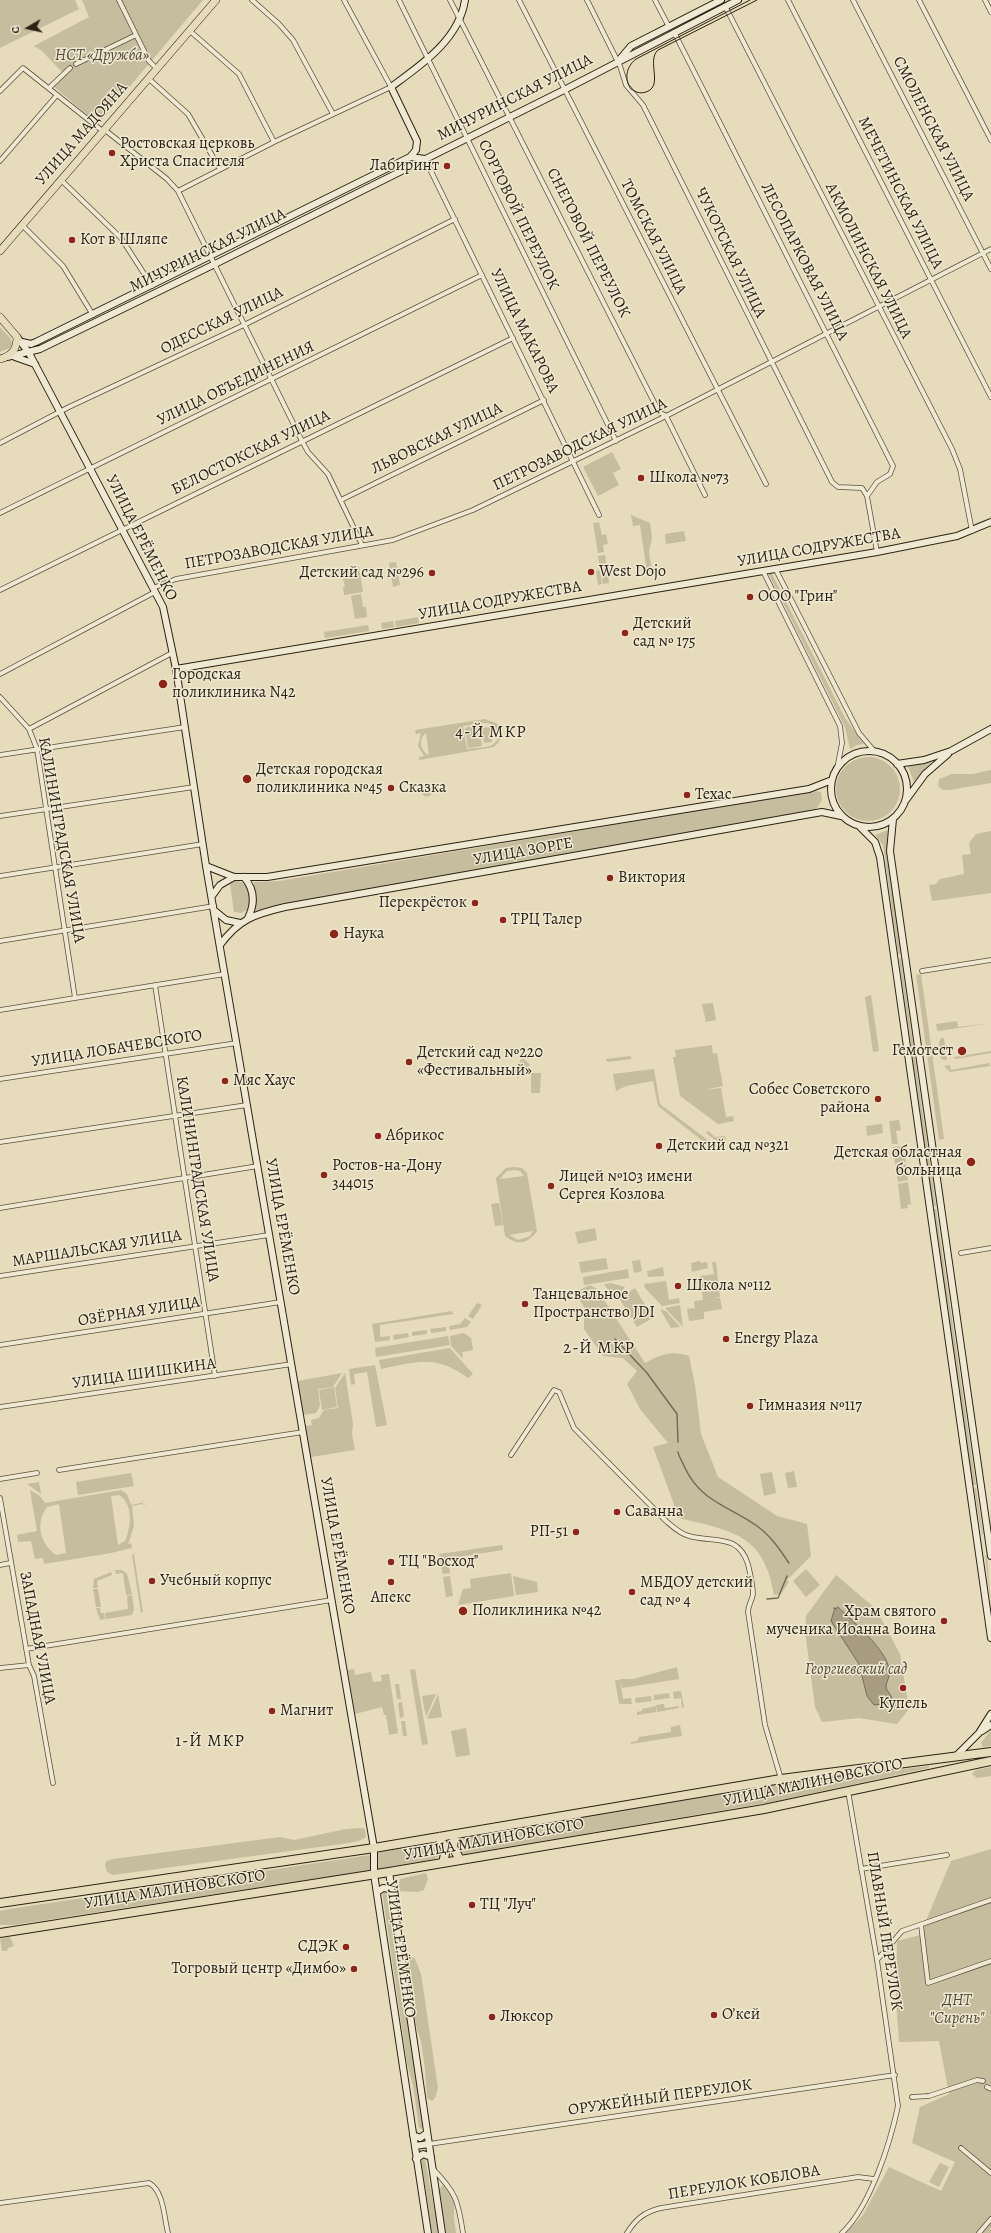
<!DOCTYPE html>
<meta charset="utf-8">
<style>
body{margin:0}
#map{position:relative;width:991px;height:2233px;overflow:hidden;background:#e6dbba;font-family:Alegreya,serif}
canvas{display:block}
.north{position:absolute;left:8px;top:8px;width:40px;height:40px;-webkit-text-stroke:3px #efe8d2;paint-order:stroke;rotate:261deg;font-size:11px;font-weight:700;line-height:16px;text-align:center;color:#2c2214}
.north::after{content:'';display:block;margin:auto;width:14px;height:18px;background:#2c2214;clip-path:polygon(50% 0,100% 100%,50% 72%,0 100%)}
</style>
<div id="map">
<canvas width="991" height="2233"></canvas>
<div class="north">С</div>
</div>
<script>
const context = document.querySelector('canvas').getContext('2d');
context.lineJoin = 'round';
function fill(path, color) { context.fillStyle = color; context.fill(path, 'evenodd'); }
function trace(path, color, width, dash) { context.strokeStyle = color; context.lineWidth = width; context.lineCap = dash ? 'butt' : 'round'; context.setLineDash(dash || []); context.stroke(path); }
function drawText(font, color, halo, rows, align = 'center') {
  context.font = font + ' Alegreya,serif'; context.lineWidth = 3; context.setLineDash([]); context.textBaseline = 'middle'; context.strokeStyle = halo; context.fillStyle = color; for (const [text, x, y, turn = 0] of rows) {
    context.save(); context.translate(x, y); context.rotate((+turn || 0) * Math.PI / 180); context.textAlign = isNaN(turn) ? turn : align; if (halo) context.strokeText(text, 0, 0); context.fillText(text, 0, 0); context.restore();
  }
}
const green = new Path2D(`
 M0,0H75L79,9L0,48Z
 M82,0H203L98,124L52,85L63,73L42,51L34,46L89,17Z
 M727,0H731L633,49V48Z
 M0,327L11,339L12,344L10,348L0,352Z
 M612,452L621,469L613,473L619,485L598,496L583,467Z
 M631,515L650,523L652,538L649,552L652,572L647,573L640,525L633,526Z
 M599,522L602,535L606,534L608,544L603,545L604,552L598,553L593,523Z
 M684,531L686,541L666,544L665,534Z
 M605,555L609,583L603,584L598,556Z
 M396,562L400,585L393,587L389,563Z
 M359,567L363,592L344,595L343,587H345L341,570Z
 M600,570L602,584L598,585L596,571Z
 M771,572L845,718L864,744L857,745L850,749L845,727L771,579L769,574Z
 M361,594L363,607H366L367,617L355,619L351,596Z
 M418,617L419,623L396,627L395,621Z
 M393,621L394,627L382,629L381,623Z
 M368,625L369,631L325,638L324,632Z
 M485,719L498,724C503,733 502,740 494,747L419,760V757L424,756L418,746L421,733L416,734L415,730ZM486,723C497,724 504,738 492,745C485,748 474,748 467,749L463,726ZM426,733L429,755C420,751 418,739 426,733Z
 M478,725L482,746L468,748L465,728Z
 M490,727L492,742L484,743L482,728Z
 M836 789a32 32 0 1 1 64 0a32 32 0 1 1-64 0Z
 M932,761L914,782L907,764Z
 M991,770V783L949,790H943L938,786L939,779L952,774H973Z
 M421.5 791a5.5 5.5 0 1 1 11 0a5.5 5.5 0 1 1-11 0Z
 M814,791L821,792L822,800L817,808L810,812L282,904L257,911L255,910L253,885L254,882L279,881Z
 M888,830L887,851L901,954H898L884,851L883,845L875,835Z
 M991,831V893L932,901L929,885L936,884L940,879L964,874L962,855L971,854L969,843L976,834Z
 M237,880L247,885L251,897L248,909L242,913L234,912L230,884Z
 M901,958L936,1206H933L899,959Z
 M921,974L944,1139L939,1140L916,975Z
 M871,995L879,1051L873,1052L865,997Z
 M713,1003L716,1020L706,1022L702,1004Z
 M957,1021L958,1027L991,1023L939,1031L937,1030L936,1024Z
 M941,1038H944L947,1060L941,1059L939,1042Z
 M712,1045L713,1054L717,1053L723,1086L705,1090L721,1088L726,1117L733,1116L734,1121L718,1124L680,1096L673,1057H676L675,1050Z
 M991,1051V1053L955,1059L954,1057Z
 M630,1056L632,1059L607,1062L606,1059Z
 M523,1058L530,1065L518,1078L511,1071Z
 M989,1063L990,1066L950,1072L944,1066L950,1065L951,1070Z
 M654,1069L660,1104L709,1141L704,1142L658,1106L653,1081L626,1086L616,1091L613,1074Z
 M531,1073H541L540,1093H531Z
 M899,1120L901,1130L896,1131L898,1144H892L889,1121Z
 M882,1124L883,1133L867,1136L866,1126Z
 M708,1131L715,1137L725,1136L726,1141L718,1142L706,1133Z
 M903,1146L906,1162L895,1164L893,1147Z
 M906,1164L908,1180L898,1182L895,1166Z
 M515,1167L522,1168L527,1173L537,1231C528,1244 517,1246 505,1236L496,1178L506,1168ZM515,1170L520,1171L524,1176L500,1179L507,1171ZM533,1231L530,1236L518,1240L509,1235Z
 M908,1182L911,1204L907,1205L908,1208L901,1209L898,1184Z
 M499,1203L503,1225L495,1226L491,1204Z
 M934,1209H936L976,1485H973Z
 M595,1228L597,1240L578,1244L575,1232Z
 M606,1258L608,1269L581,1273L579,1262Z
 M640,1260L642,1271L634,1273L632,1261Z
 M700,1261L701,1263L707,1262L708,1268L692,1272L691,1263Z
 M712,1262H716L720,1297L715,1298H720L722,1309L704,1312V1319L689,1321L687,1309L694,1308L695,1311L694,1301L703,1300L700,1276L714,1274Z
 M663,1267L664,1276L648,1277L647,1271Z
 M628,1269L629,1278L584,1285L583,1277Z
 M666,1281L669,1300L679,1298L680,1303L662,1306L645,1288L644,1284Z
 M611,1283L625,1287L615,1300L604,1284Z
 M590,1285L597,1289L645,1363C660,1354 673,1350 689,1356L695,1385L701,1434L718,1477L777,1516L807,1524L811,1556L787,1580L789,1582L781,1594L774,1595C764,1533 731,1531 679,1518L653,1447L668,1443L640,1409L627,1384L637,1371L623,1358L603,1356L584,1329V1307L575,1292Z
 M635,1288L653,1318L637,1327L619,1298Z
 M477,1303L482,1305L473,1319L468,1316Z
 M680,1305L683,1327L665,1308Z
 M660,1309L666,1311L680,1327L671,1328Z
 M452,1311L453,1314L380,1325V1337L390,1336V1340L375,1342L372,1324Z
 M465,1318L471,1322L467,1327L450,1330L449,1326L460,1324Z
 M446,1327V1331L431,1333L430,1329Z
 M427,1330V1334L412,1336V1332Z
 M408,1333L409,1337L394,1340L393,1335Z
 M464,1333L471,1338L473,1350L462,1352L463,1359L451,1346L450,1336Z
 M448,1336L450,1345L376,1357L375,1348Z
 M450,1348L473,1374L468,1378C435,1354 418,1362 381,1369L379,1360Z
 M375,1365L387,1425L376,1427L367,1372L354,1374L355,1384L351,1385L349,1369Z
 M342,1373L333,1387L318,1389L320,1406L316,1413L303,1415L298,1381Z
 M345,1373L353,1424L352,1434L355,1450L311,1457L305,1426L312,1425L311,1420L319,1418L324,1410L338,1408L335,1388Z
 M334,1387L337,1407L322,1410L319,1390Z
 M794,1471L797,1487L788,1488L785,1473Z
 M772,1472L776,1493L764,1496L760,1474Z
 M131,1473L134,1486L78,1495L76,1482Z
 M39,1482L41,1494L27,1484Z
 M976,1488L983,1534L982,1535L974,1489Z
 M30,1490L40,1496L45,1503L121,1490L127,1494L131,1505L141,1503L145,1499L142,1503L147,1506L142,1504L132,1506L134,1526L128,1544L131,1543L132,1548L111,1553L44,1564L43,1558L35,1559L31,1541L18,1542L17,1535L37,1531ZM119,1495C134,1504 131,1528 125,1541L118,1545L111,1496ZM59,1504L66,1553L56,1555C40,1544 35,1523 47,1507Z
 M502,1545L503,1550L440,1560L439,1554Z
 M137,1552L134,1555L143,1612L141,1613L132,1555Z
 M985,1555L987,1556L991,1604Z
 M448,1560L450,1573L443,1574L440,1561Z
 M806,1569L820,1585L806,1597L793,1581Z
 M115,1570H122L127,1574L132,1594L126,1595L123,1573L116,1574Z
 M111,1572L112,1575L97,1581L98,1588H93L94,1579Z
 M511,1573L514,1596L458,1605L463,1589L471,1588L470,1579Z
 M836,1575L876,1609L900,1654L909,1709L897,1724L859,1718L822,1722L815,1707L805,1631L806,1616Z
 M450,1576L453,1596L446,1597L443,1577Z
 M513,1576L537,1582L538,1592L516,1595Z
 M93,1589H98L101,1607H96Z
 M132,1595L134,1609L132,1615L106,1619L105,1613L128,1609L127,1596Z
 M96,1608H100L101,1613H104L105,1619L100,1620Z
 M677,1667L679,1679L622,1688L620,1679H633Z
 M354,1669L355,1675L371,1672L373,1682L382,1681L381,1675L389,1674L398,1733L389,1735L386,1715H384L382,1707L355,1714L348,1670Z
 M415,1669L428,1744L422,1745L410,1670Z
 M615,1680H620L623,1699L631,1698L632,1704H619Z
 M395,1684H399L401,1699H397Z
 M681,1691L684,1707L682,1708L681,1698L674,1699L673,1692Z
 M669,1693L670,1698L654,1700V1695Z
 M436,1694L426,1717L422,1696Z
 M438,1694L442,1717L427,1719Z
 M651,1696L652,1701L636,1703L635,1698Z
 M402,1702L404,1717L400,1718L398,1703Z
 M664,1704L665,1708L679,1706V1708L657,1712L656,1705Z
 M656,1706V1712L637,1715V1712L642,1711V1709Z
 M401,1721H405L407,1736H403Z
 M680,1725L682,1736L631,1744V1742L637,1741L639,1737L671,1732V1727Z
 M466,1728L470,1755L456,1757L451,1731Z
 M991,1730V1746L983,1747L981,1743Z
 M929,1766V1768L777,1801L461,1855L455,1843L459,1838L775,1784Z
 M991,1767V1776L977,1778L972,1774L976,1770Z
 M363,1828L365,1830L366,1837L359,1841L349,1843L113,1875L107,1872L105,1864L107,1861L113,1859L280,1837L294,1840L346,1829Z
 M433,1843L438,1845L441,1849L440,1855L435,1859L378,1869L375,1853Z
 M991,1849V2233H846L863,2215L889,2167L941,2191L955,2162L912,2143L920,2107L949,2094L939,2041L899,2042L896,2000L897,1941L920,1935L951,1861Z
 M370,1855L372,1870L14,1925H0V1911L3,1910Z
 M426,1873L428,1879L424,1890L418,1892L398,1891L400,1879Z
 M382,1891L386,1892L398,1954L423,2127L422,2129L419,2128L413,2086L407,2063Z
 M10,1937L14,1946L8,1948L7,1951H2L0,1939Z
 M410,1955L415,1959L421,1974L438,2088L435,2098L432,2101L427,2098L425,2069L421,2041L416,2026L407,1963L408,1956Z
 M423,2158L425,2159L439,2233H432L421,2160Z
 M940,2163L949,2167L939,2187L929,2182Z
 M443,2185C454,2189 455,2204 454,2213C453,2219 456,2227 456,2233H446L439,2189Z`);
const water = new Path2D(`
 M838,1607C852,1621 894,1655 889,1676C888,1680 886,1683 886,1688L892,1698L885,1704L874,1705L867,1696L859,1664L831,1621L834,1611Z`);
const stream = new Path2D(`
 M615,1339L647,1373L677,1414L678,1442
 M678,1452C679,1458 683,1462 685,1468C701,1502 729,1506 757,1526C771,1536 780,1550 789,1563
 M767,1599L778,1598L787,1576
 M834,1608L836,1609`);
const street = new Path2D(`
 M119,0L149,61L154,66
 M252,0L279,24L293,40L333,114
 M399,0L616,441
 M450,0L659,412L666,416L705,495
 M519,0L766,484
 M587,0L620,66L626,85L643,105L832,482L838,487L862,488L867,496L877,552
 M655,0L669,27
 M788,0L991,397
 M853,0L991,269
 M919,0L991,140
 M985,0L991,12
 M725,6L952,449L960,469L972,531
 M190,31L239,74L274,142
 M674,32L893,466L890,474L877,482L867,496
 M76,64L136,35
 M149,79L188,114L220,169
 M49,88L70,68
 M0,91L23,68L100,129
 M105,130L167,179L178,191L302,441L308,452L328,474L362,545
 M425,159L599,515
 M0,161L57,95
 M61,180L121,238L152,286
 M178,191L274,142L391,87L344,0
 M22,225L63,266L93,315
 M0,443L69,407L246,324L455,219
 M341,500L544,400
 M0,513L482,275
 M775,568L859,733L875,752
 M763,571L840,726L842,743L837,769
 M153,588L176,579L393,540L473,510L666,416L991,249
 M0,590C171,507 342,421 513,338
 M0,674L155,592
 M0,697L29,729L37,749L75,998
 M29,729L172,653
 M0,755L185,727
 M0,816L194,787
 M0,876L203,844
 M0,941L214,906
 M922,971L991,960
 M155,985L215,1376
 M0,1010L225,974
 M0,1079L237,1043
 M0,1142L247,1105
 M0,1208L258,1166
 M961,1253L991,1248
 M0,1276L269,1235
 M0,1345L281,1302
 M0,1407L292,1364
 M511,1455L554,1390L559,1392L574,1428L666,1521C673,1527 680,1534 689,1536C714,1543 738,1533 748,1564C750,1573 753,1585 753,1594C752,1601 748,1605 748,1612L765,1725L781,1779
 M59,1470L303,1432
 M0,1479L37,1473
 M0,1498L29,1665L34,1676L53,1783
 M0,1565L10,1563
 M26,1649L332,1600
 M0,1668L29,1665
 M861,1869L947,1855
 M921,1925L928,1983L991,1961
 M877,1960L902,1931L991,1900
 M987,2087L991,2089
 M912,2097L929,2096L977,2080L983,2081
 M429,2144L895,2075
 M961,2148L991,2173
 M433,2169C456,2193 458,2200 463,2233
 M0,2203L149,2183C164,2191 164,2218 168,2233
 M627,2233C636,2219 644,2212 661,2208L858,2177L874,2179
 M842,2233C870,2207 890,2144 898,2106L877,1960L848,1791
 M979,2233L991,2219`);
const secondary = new Path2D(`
 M620,59L631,46L721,0
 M410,157L416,150L417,141L391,87C421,65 459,40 465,0
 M17,337L29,353L163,607L176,669L206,866L374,1848V1874L428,2233
 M22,342L31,344L36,342L410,157L425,159
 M7,357L40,349L215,264L566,89L738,0
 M15,357L35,364
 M176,669L877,552L957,536L991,522
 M831 789a38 38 0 1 1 76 0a38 38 0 1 1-76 0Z
 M897,764L924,760L951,751L991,729
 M906,800L925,774L948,754
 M893,819L890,851L991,1556
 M860,827L875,842L880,857L991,1638
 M206,866L234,877H267L809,789L832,780
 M244,877C255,890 255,904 248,918
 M212,896L220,885L234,877
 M215,911L226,920L240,923
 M220,945C239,919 255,914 285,907L822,812L841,816
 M982,1731L991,1725
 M955,1757L979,1733L991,1714
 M389,1872L442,2233
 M377,1892L383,1888L391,1889
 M413,2135L420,2138L427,2133
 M415,2146L429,2144
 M416,2159L423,2154L431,2157`);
const primary = new Path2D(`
 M0,251L216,0
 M0,317L17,337C17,349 12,356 0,359`);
const highway = new Path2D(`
 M455,1834L453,1847L460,1860
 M439,1837L446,1849L443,1863
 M0,1903L374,1848L781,1779L991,1752
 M0,1933L389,1872L764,1809L991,1761`);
const tram = new Path2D(`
 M750,0L636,59C626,67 624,79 631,89C636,92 640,94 646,92C664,86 646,61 658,50L757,0`);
const markers = [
 [112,153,4,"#8f2418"],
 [447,166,4,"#8f2418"],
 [72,240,4,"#8f2418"],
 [641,478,4,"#8f2418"],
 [591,572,4,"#8f2418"],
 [432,573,4,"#8f2418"],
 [750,597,4,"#8f2418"],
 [625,633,4,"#8f2418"],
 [163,684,5,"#8f2418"],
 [247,779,5,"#8f2418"],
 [391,788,4,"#8f2418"],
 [687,795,4,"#8f2418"],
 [610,878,4,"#8f2418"],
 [475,903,4,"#8f2418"],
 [503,920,4,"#8f2418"],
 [334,934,5,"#8f2418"],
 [962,1051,5,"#8f2418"],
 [409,1062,4,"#8f2418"],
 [225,1081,4,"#8f2418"],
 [878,1099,4,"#8f2418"],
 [378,1136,4,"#8f2418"],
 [659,1146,4,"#8f2418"],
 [971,1162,5,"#8f2418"],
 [324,1175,4,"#8f2418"],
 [551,1186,4,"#8f2418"],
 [678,1286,4,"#8f2418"],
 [525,1304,4,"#8f2418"],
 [726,1339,4,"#8f2418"],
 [750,1406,4,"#8f2418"],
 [617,1512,4,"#8f2418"],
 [576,1532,4,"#8f2418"],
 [391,1562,4,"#8f2418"],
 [152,1581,4,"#8f2418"],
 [391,1582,4,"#8f2418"],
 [632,1592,4,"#8f2418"],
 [463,1611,5,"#8f2418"],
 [944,1621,4,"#8f2418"],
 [903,1688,4,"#8f2418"],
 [272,1711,4,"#8f2418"],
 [472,1905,4,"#8f2418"],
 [346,1947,4,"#8f2418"],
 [354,1969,4,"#8f2418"],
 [714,2015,4,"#8f2418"],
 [492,2017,4,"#8f2418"]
];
const parkNames = [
 ["НСТ «Дружба»",102,56],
 ["Георгиевский сад",856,1670],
 ["ДНТ",957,2001],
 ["\"Сирень\"",957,2019]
];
const streetNames = [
 ["МИЧУРИНСКАЯ УЛИЦА",515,98,-27],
 ["СМОЛЕНСКАЯ УЛИЦА",933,129,63],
 ["УЛИЦА МАДОЯНА",82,134,-49],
 ["МЕЧЕТИНСКАЯ УЛИЦА",900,193,63],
 ["СОРТОВОЙ ПЕРЕУЛОК",518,215,64],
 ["ТОМСКАЯ УЛИЦА",653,237,63],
 ["СНЕГОВОЙ ПЕРЕУЛОК",588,243,63],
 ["МИЧУРИНСКАЯ УЛИЦА",208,251,-26],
 ["ЧУКОТСКАЯ УЛИЦА",730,253,64],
 ["АКМОЛИНСКАЯ УЛИЦА",868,261,63],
 ["ЛЕСОПАРКОВАЯ УЛИЦА",804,262,63],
 ["ОДЕССКАЯ УЛИЦА",222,321,-26],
 ["УЛИЦА МАКАРОВА",524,331,64],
 ["УЛИЦА ОБЪЕДИНЕНИЯ",236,384,-26],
 ["ЛЬВОВСКАЯ УЛИЦА",437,439,-26],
 ["ПЕТРОЗАВОДСКАЯ УЛИЦА",580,445,-26],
 ["БЕЛОСТОКСКАЯ УЛИЦА",251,453,-26],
 ["УЛИЦА ЕРЁМЕНКО",141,538,63],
 ["ПЕТРОЗАВОДСКАЯ УЛИЦА",279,548,-10],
 ["УЛИЦА СОДРУЖЕСТВА",819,548,-10],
 ["УЛИЦА СОДРУЖЕСТВА",500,601,-10],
 ["КАЛИНИНГРАДСКАЯ УЛИЦА",61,840,80],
 ["УЛИЦА ЗОРГЕ",523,852,-10],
 ["УЛИЦА ЛОБАЧЕВСКОГО",117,1049,-9],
 ["КАЛИНИНГРАДСКАЯ УЛИЦА",197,1179,81],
 ["УЛИЦА ЕРЁМЕНКО",282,1227,80],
 ["МАРШАЛЬСКАЯ УЛИЦА",97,1249,-9],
 ["ОЗЁРНАЯ УЛИЦА",139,1312,-9],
 ["УЛИЦА ШИШКИНА",144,1374,-8],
 ["УЛИЦА ЕРЁМЕНКО",337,1546,80],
 ["ЗАПАДНАЯ УЛИЦА",37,1638,79],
 ["УЛИЦА МАЛИНОВСКОГО",813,1783,-12],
 ["УЛИЦА МАЛИНОВСКОГО",494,1840,-10],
 ["УЛИЦА МАЛИНОВСКОГО",175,1890,-9],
 ["ПЛАВНЫЙ ПЕРЕУЛОК",884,1931,81],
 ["УЛИЦА ЕРЁМЕНКО",400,1949,82],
 ["ОРУЖЕЙНЫЙ ПЕРЕУЛОК",660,2098,-8],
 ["ПЕРЕУЛОК КОБЛОВА",744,2183,-9]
];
const poiNames = [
 ["Ростовская церковь",120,144],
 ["Христа Спасителя",120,162],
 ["Лабиринт",439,166,"right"],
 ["Кот в Шляпе",80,240],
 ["Школа №73",649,478],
 ["West Dojo",599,572],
 ["Детский сад №296",424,573,"right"],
 ["ООО \"Грин\"",758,597],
 ["Детский",633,624],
 ["сад № 175",633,642],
 ["Городская",172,675],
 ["поликлиника N42",172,693],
 ["Детская городская",256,770],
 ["поликлиника №45",256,788],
 ["Сказка",399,788],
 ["Техас",695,795],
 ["Виктория",618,878],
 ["Перекрёсток",467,903,"right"],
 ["ТРЦ Талер",511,920],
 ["Наука",343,934],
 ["Гемотест",953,1051,"right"],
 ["Детский сад №220",417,1053],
 ["«Фестивальный»",417,1071],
 ["Мяс Хаус",233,1081],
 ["Собес Советского",870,1090,"right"],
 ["района",870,1108,"right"],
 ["Абрикос",386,1136],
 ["Детский сад №321",667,1146],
 ["Детская областная",962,1153,"right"],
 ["больница",962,1171,"right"],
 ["Ростов-на-Дону",332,1166],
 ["344015",332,1184],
 ["Лицей №103 имени",559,1177],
 ["Сергея Козлова",559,1195],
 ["Школа №112",686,1286],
 ["Танцевальное",533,1295],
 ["Пространство JDI",533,1313],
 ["Energy Plaza",734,1339],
 ["Гимназия №117",758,1406],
 ["Саванна",625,1512],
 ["РП-51",568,1532,"right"],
 ["ТЦ \"Восход\"",399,1562],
 ["Учебный корпус",160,1581],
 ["МБДОУ детский",640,1583],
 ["сад № 4",640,1601],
 ["Апекс",391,1598,"center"],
 ["Поликлиника №42",472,1611],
 ["Храм святого",936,1612,"right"],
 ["мученика Иоанна Воина",936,1630,"right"],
 ["Купель",903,1704,"center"],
 ["Магнит",280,1711],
 ["ТЦ \"Луч\"",480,1905],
 ["СДЭК",338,1947,"right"],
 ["Тогровый центр «Димбо»",346,1969,"right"],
 ["О’кей",722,2015],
 ["Люксор",500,2017]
];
const neighbourhoodNames = [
 ["4-Й МКР",491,733],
 ["2-Й МКР",599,1349],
 ["1-Й МКР",210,1742]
];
fill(green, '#c6bc9e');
fill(water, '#a79c82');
trace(water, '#766b56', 1);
trace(stream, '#766b56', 1.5);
trace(street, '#5a503e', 5.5);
trace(secondary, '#2c2214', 8);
trace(primary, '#2c2214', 8);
trace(highway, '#2c2214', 10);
trace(street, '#efe8d2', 4);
trace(secondary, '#efe8d2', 6);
trace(primary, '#e6dbba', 7);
trace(highway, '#e6dbba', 8);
trace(tram, '#2c2214', 1);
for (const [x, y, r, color] of markers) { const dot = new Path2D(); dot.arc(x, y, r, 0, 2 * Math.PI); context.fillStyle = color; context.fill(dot); trace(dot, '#efe8d2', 1.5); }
drawText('italic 16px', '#524836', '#efe8d2', parkNames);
drawText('16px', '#2c2214', '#efe8d2', streetNames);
drawText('16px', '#2c2214', '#efe8d2', poiNames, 'left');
context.letterSpacing = '1px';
drawText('17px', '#2c2214', '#efe8d2', neighbourhoodNames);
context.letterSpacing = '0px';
</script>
